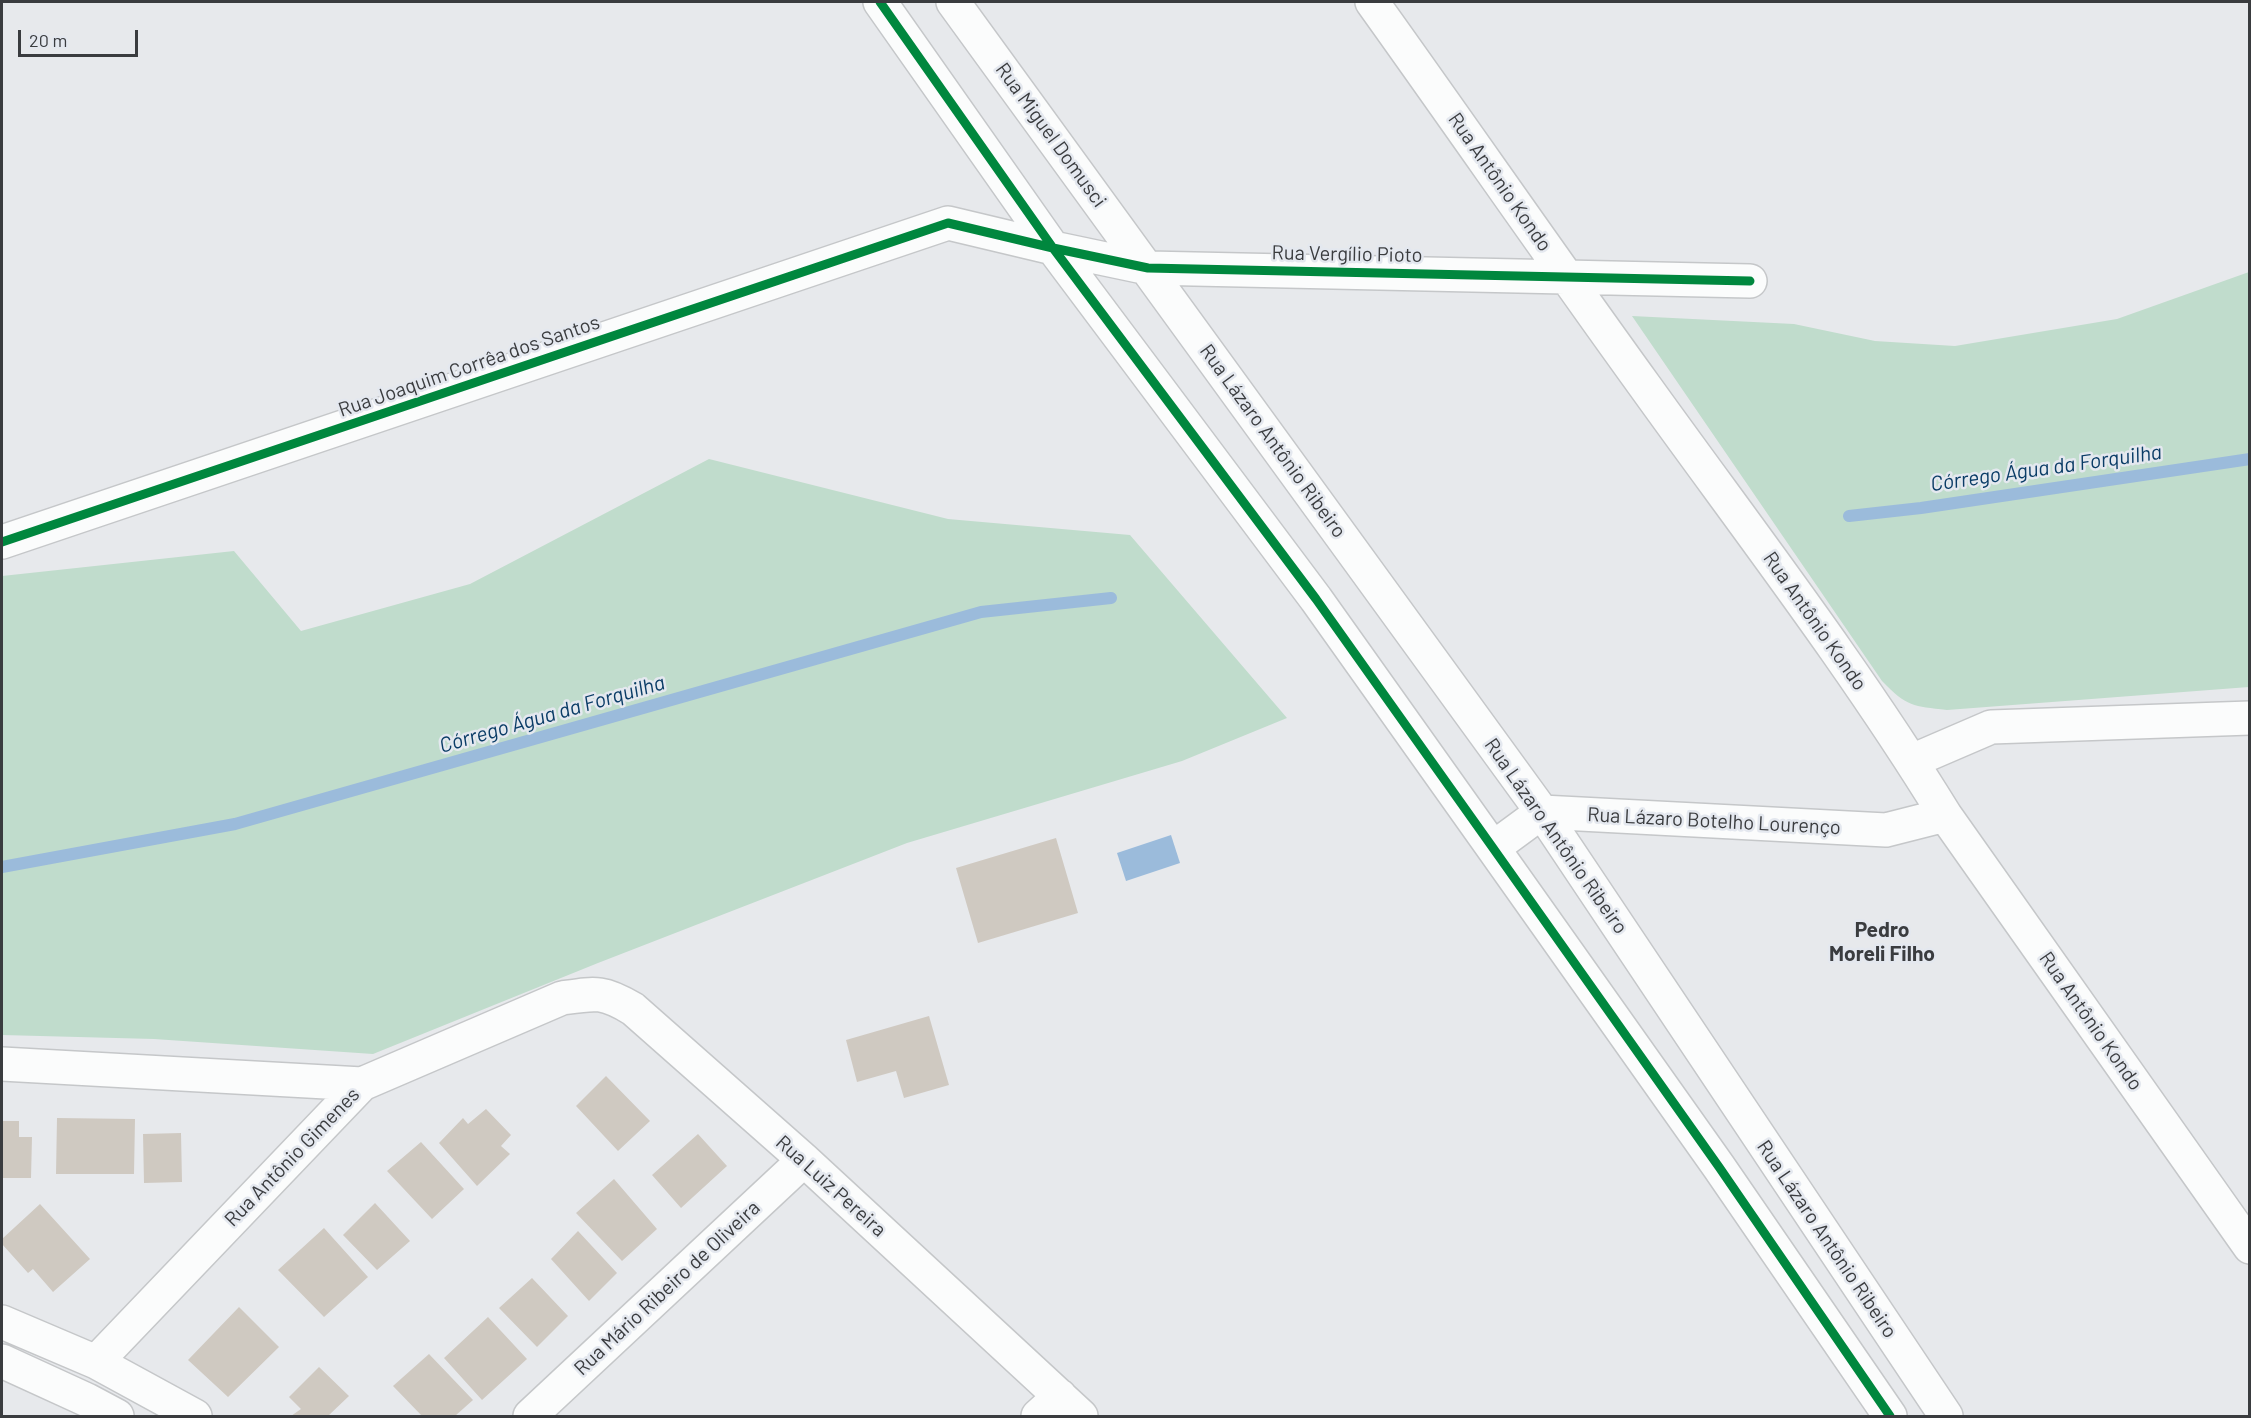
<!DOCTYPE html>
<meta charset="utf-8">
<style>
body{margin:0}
#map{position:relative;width:2251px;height:1418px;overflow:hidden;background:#e7e9ec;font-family:Barlow,sans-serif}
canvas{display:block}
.frame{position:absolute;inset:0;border:3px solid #3a3c3f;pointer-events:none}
.scale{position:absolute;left:18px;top:30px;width:120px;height:27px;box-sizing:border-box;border:3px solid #3a3c3f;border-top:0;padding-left:8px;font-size:18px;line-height:21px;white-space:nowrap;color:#3a3c3f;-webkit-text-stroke:4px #e4e8ef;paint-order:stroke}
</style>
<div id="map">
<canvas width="2251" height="1418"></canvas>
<div class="frame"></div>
<div class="scale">20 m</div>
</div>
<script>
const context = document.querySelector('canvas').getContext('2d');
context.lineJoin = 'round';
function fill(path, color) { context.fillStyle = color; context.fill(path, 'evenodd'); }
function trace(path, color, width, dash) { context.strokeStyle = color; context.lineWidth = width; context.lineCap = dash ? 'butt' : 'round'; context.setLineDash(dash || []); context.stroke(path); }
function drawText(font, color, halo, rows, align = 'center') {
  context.font = font + ' Barlow,sans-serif'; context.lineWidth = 5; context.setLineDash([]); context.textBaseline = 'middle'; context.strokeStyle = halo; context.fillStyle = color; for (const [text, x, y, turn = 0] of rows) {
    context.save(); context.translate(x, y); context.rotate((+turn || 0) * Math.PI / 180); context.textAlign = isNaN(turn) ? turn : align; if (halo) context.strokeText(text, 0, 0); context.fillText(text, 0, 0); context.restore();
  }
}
const green = new Path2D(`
 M2249,272V687L1947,710C1913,706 1907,707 1882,681L1632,316L1794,324L1875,341L1955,346L2117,319Z
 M709,459L948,519L1130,535L1287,718L1182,761L907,843L598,963L373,1054L154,1039L2,1035V576L234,551L301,631L470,584Z`);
const water = new Path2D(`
 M1171,835L1180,863L1126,881L1117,853Z`);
const stream = new Path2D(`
 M1849,516L1921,508L2250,459
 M2,867L235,824L981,612L1111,598`);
const building = new Path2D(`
 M1056,838L1078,913L978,943L956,868Z
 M929,1016L949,1085L904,1098L896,1071L857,1082L846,1040Z
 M606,1076L650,1121L618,1151L576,1106Z
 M486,1109L511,1135L501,1146L510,1154L477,1186L439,1143L463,1118L468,1124Z
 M57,1118L135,1119L134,1174H56Z
 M2,1121H19V1137H32L31,1178H2Z
 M181,1133L182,1182L144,1183L143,1134Z
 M698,1134L727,1166L681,1208L652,1175Z
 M421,1142L464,1189L432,1219L387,1171Z
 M614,1179L657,1229L622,1261L576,1213Z
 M375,1203L410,1241L377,1270L343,1235Z
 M40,1204L90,1259L53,1292L33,1269L28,1273L2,1244V1239Z
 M324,1228L368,1277L324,1317L278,1270Z
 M578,1231L617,1273L589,1301L551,1259Z
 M532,1278L568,1316L537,1347L499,1308Z
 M239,1307L279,1347L228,1397L188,1360Z
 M488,1317L527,1359L482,1400L444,1358Z
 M429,1354L473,1400L455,1416H422L393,1386Z
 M319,1367L349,1396L328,1416H291L301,1409L289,1397Z`);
const minor = new Path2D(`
 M880,2L1053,248L1316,599L1493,848L1719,1167L1890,1416
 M953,2L1542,812L1946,1416
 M1372,2C1463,129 1552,258 1644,385C1746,527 1853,665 1945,815L2250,1247
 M2,542L948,223L1053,248L1148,268L1750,281
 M1912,761L1991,727L2250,718
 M1493,848L1542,812L1886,830L1945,815
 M2,1064L362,1084
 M2,1322L96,1362L195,1416
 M2,1361L87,1400L117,1416
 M96,1362L362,1084L562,998C596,993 603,991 633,1009L804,1160L1081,1416
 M530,1416L804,1160
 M1038,1416L1060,1396`);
const cycleway = new Path2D(`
 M880,2L1053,248L1316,599L1493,848L1719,1167L1890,1416
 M2,542L948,223L1053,248L1148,268L1750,281`);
const streetNames = [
 ["Rua Miguel Domusci",1051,135,54],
 ["Rua Antônio Kondo",1500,182,55],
 ["Rua Vergílio Pioto",1347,254,1],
 ["Rua Joaquim Corrêa dos Santos",469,366,-19],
 ["Rua Lázaro Antônio Ribeiro",1273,441,54],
 ["Rua Antônio Kondo",1815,621,55],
 ["Rua Lázaro Botelho Lourenço",1714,821,3],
 ["Rua Lázaro Antônio Ribeiro",1556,836,55],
 ["Rua Antônio Kondo",2091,1021,55],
 ["Rua Antônio Gimenes",292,1157,-46],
 ["Rua Luiz Pereira",831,1186,42],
 ["Rua Lázaro Antônio Ribeiro",1827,1239,56],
 ["Rua Mário Ribeiro de Oliveira",667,1288,-43]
];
const waterNames = [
 ["Córrego Água da Forquilha",2046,468,-8],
 ["Córrego Água da Forquilha",552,714,-16]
];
const neighbourhoodNames = [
 ["Pedro",1882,930],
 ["Moreli Filho",1882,954]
];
fill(green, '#c0dccc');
fill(water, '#9bbbdb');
trace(stream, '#9bbbdb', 12);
fill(building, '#cfc9c1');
trace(minor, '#c5c7c9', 36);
trace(minor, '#fbfcfc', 33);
trace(cycleway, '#00873e', 9);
drawText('20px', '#3a3c3f', '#e4e8ef', streetNames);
drawText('italic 21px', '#0a3c66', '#e4e8ef', waterNames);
drawText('bold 21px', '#3a3c3f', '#e4e8ef', neighbourhoodNames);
</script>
